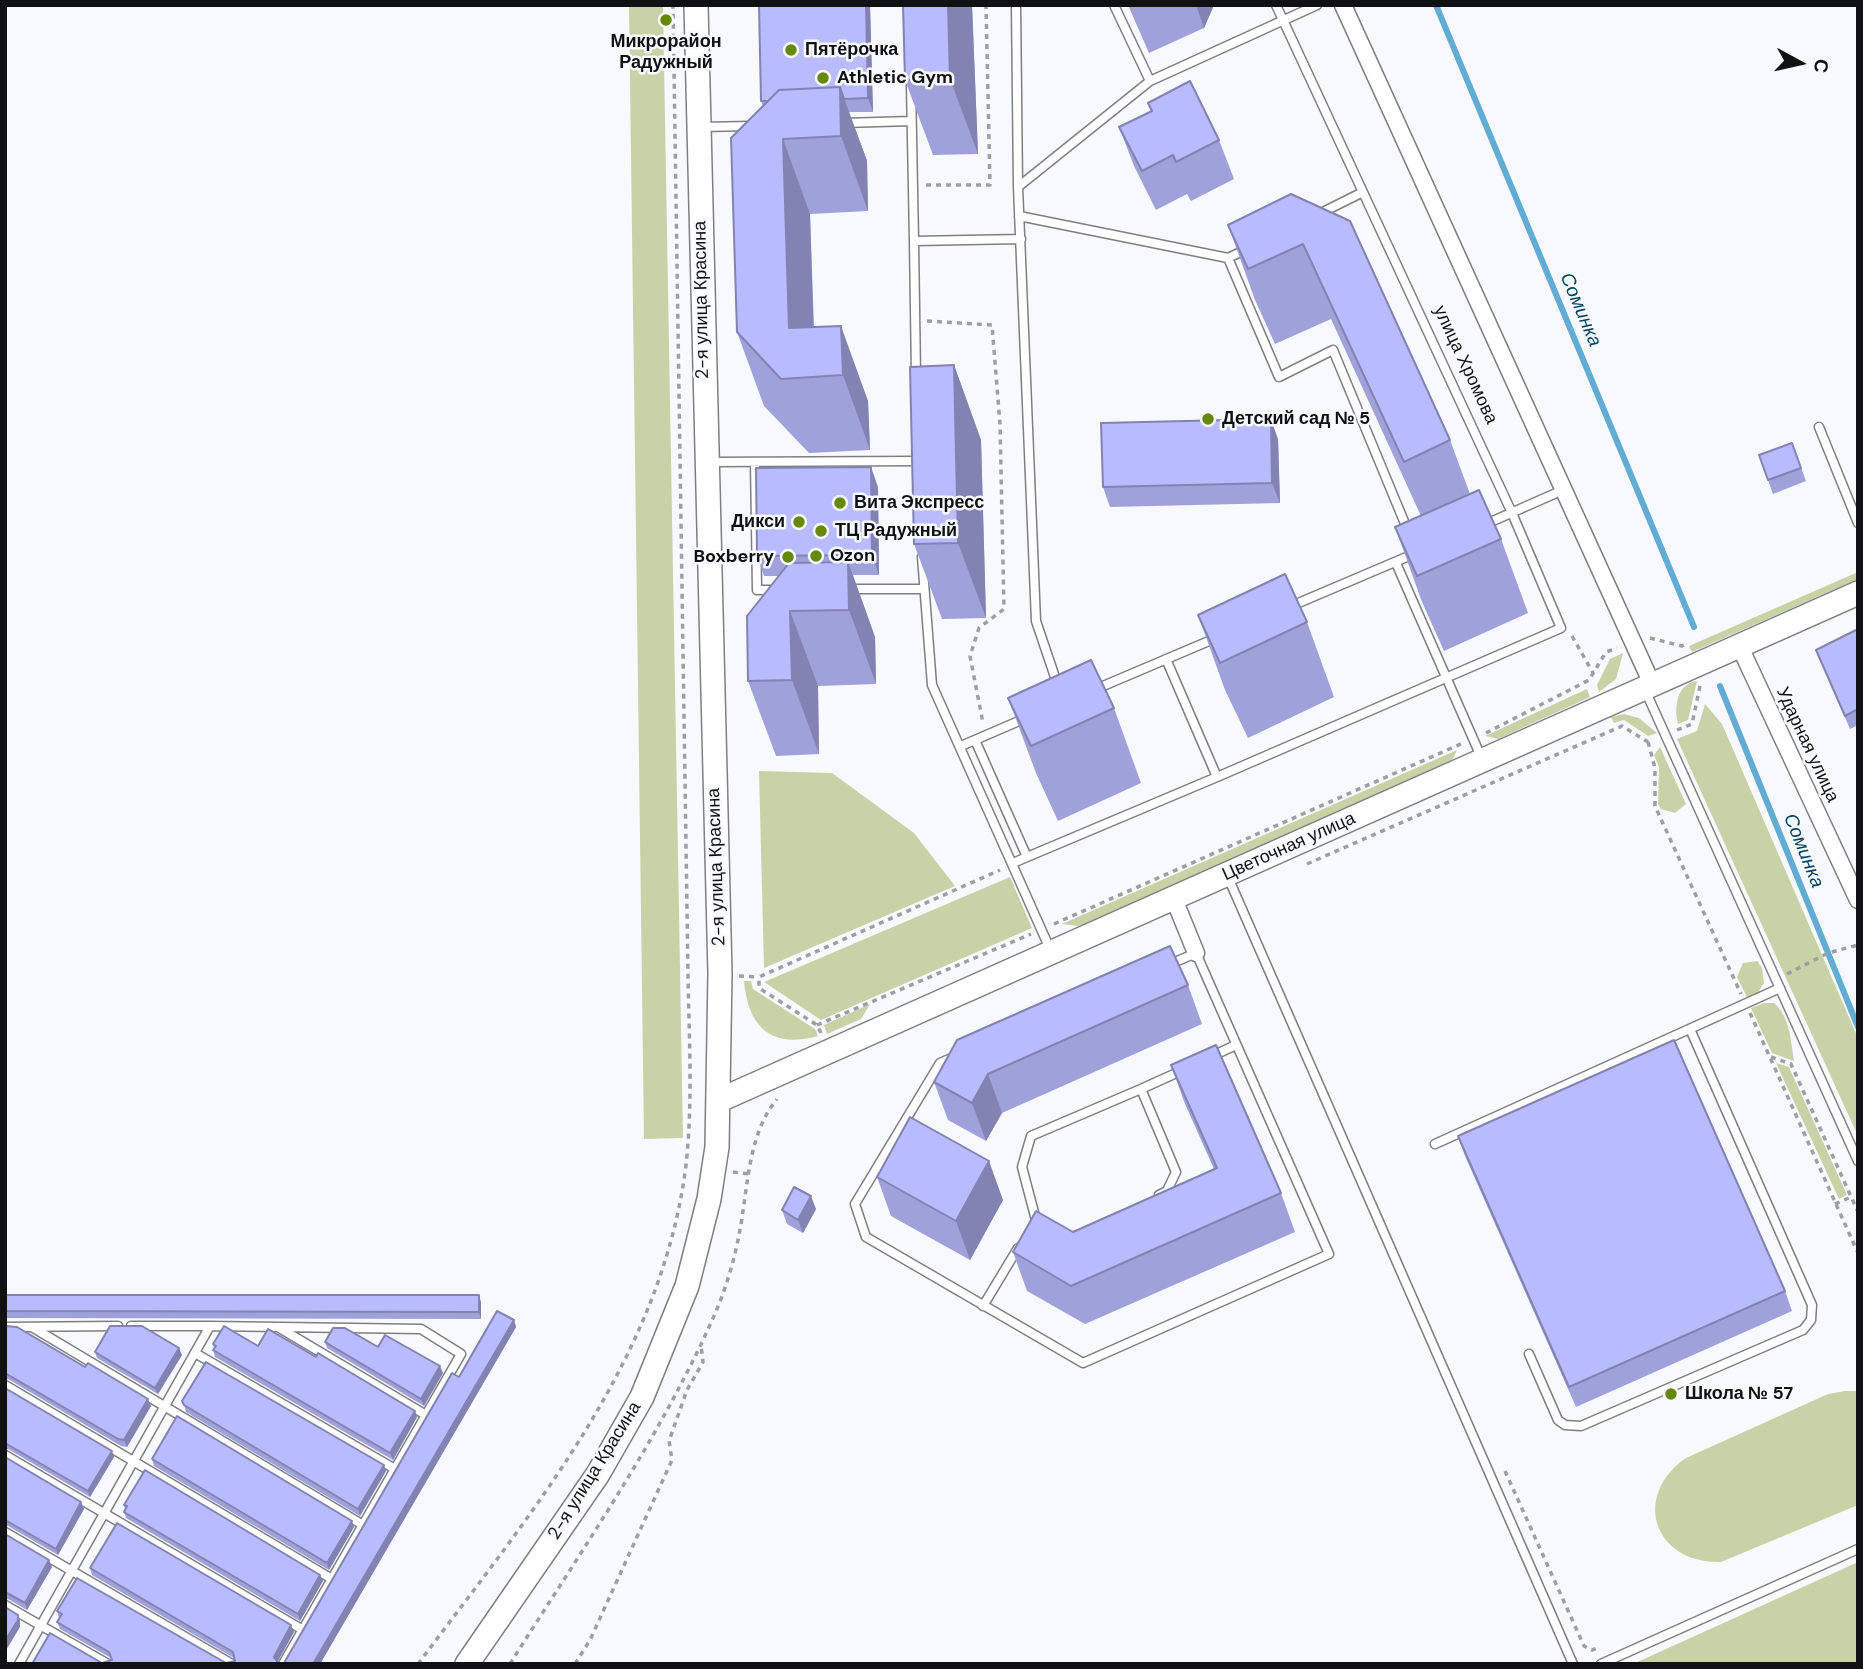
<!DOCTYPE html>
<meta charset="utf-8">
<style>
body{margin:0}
#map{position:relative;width:1863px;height:1669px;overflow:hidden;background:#f8f9ff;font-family:"DM Sans",sans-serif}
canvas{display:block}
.frame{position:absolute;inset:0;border:7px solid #101113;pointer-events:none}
.north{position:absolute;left:1765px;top:28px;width:70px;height:70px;-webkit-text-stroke:5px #f8f9ff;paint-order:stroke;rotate:98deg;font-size:19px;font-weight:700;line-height:28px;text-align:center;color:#101113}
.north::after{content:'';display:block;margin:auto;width:24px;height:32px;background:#101113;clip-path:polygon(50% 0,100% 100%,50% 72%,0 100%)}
</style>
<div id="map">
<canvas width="1863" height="1669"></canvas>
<div class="frame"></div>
<div class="north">С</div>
</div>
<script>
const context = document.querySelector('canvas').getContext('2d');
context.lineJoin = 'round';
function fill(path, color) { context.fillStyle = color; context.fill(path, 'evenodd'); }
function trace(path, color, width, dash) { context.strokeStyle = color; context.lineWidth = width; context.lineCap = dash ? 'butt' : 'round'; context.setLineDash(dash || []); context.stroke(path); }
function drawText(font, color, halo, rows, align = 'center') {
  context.font = font + ' "DM Sans",sans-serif'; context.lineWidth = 5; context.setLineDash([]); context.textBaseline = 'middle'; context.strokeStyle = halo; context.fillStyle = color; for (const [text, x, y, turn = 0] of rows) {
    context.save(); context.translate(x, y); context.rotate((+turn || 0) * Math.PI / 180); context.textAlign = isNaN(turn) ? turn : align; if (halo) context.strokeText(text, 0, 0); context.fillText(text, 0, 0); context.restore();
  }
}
const green = new Path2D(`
 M629,5H663L683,1138L644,1139Z
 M1858,572L1856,580L1692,652L1689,646Z
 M1623,653L1616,679L1599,692L1597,685L1610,659Z
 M1697,681L1688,720L1678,724C1674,708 1676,684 1697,681Z
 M1587,689L1590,697L1498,739L1485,736Z
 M1705,704L1722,724L1858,1038V1136L1677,739L1697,731Z
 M1624,714L1639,718L1657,733L1648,736L1624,720L1614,723L1611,717Z
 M1660,747L1686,804L1675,813L1661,809L1658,804L1659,767L1654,755Z
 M1457,750L1453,759L1441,766L1088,923L1078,926L1062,924Z
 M759,771L832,773L914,833L955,886L764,968Z
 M1010,877L1032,928L821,1020L764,982Z
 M1757,961L1762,968L1764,983L1757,994L1747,997L1737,977L1743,963Z
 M744,981H751L753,989L815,1029L818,1036C771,1049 748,1027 744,981Z
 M1764,1003H1774C1790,1016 1791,1042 1794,1061L1772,1053L1751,1008Z
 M870,1004L861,1019L827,1034L824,1025Z
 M1776,1063L1789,1067L1847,1195L1839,1199Z
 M1845,1391H1858V1505L1721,1562C1654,1564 1631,1496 1686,1458L1828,1394Z
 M1858,1562V1664H1633Z`);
const stream = new Path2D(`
 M1436,5L1694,627
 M1720,686L1858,1027`);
const path = new Path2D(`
 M926,185H990L986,5
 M927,321L992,325L1000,424L1004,609L979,628L970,656L983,723
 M1572,636L1593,673
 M1650,638L1682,646L1686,644
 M1677,730L1692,724L1700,686
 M1486,733L1589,680L1606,652L1617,648
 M1648,742L1655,768V806L1741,994
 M1307,864L1622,726L1648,742L1653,740
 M1054,924L1463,743
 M1787,974L1828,953L1858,945
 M739,976L759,977
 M1750,1013L1858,1253
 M817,1025L1031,934
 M821,1033L817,1025L759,988V977L1000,870
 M1771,1057L1791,1064L1858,1212
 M733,1172L749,1174
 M1835,1204L1851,1197
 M1505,1471L1584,1646L1592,1650L1600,1647
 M418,1664C531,1513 662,1359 686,1165C693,1102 689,1037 688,974L673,5
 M510,1664C581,1551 660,1438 714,1316C725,1291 734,1262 739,1235C748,1191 747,1135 777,1099
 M575,1664L590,1640L672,1460L669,1441L687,1390L703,1362L701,1345`);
const lane = new Path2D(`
 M1016,5L1018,187L1036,621L1058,686
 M1114,5L1150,81L1317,5
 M911,85L914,241L1021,239
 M844,123L911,121
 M701,127L751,126
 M1018,187L1150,81
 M1319,214L1363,192
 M1019,216L1228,258
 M914,241L916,376
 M1247,249L1228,258L1279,377L1333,350L1408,531
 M1819,427L1858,523
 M710,462L917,461
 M755,462L757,590H777
 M1486,524L1563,490
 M922,557L932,685L1050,949
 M1396,563L1482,759
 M850,589H924
 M1289,607L1416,553
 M1096,689L1216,638
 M1645,690L1858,1161
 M975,740L1027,857L1013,863
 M961,746L1026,718
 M1217,777L1561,628L1512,513L1276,5
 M1027,857L1217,777L1166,659
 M1227,875L1573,1664
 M1196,953L1329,1254L1083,1363L866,1237L855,1204L940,1063Z
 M1210,1057L1236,1045
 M1435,1144L1780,988
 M1159,1195L1167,1191L1176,1172L1141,1089L1183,1070
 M1036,1220L1022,1167L1031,1136L1141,1089
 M983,1306L1018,1248
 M131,1326H210
 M5,1327L118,1326
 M32,1327L363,1525
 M278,1327L426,1415
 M195,1353L395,1469
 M1529,1354L1558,1420L1565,1425L1581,1426L1803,1330L1811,1320L1812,1305L1690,1029
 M5,1385L332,1579
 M5,1455L303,1630
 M5,1532L232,1664
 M5,1605L108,1664
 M19,1664L210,1326L421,1329L461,1354L283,1664
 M1601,1664L1858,1549`);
const street = new Path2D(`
 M1343,5L1652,684
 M1739,645L1858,900
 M1174,899L1196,953`);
const secondary = new Path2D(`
 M720,1100L1858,593
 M467,1664L598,1474L642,1397L687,1286L709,1199L717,1147L720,974L696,5`);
const wall = new Path2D(`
 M759,5H870L873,112H849L867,161L868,211L810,214L814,327L868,401L870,450L809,453L764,406L737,332L763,106L761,101Z
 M903,5H972L978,154L933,155L905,80Z
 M1128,5H1214L1204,28L1149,53Z
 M1148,103L1219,140L1234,179L1191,201L1187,194L1156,210L1134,166L1119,127L1151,111Z
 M1291,194L1450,440L1470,494L1501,539L1528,613L1444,651L1422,602L1395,527L1421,516L1331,319L1275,344L1255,300L1228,225Z
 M954,365L981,440L986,618L942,619L914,544Z
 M1278,439L1280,503L1110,507L1103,487Z
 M1792,443L1806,481L1773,494L1759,455Z
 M878,487L879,575H853L875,637L876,684L818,686L819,754L776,756L748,681L779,576H764L757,556Z
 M1198,615L1307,622L1334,697L1248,738L1225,690Z
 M1858,629V725L1850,729L1816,650Z
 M1008,698L1114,708L1141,783L1058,821L1036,773Z
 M1188,985L1202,1024L1002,1113L986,1141L948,1120L934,1082Z
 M1171,1065L1281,1193L1295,1232L1085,1324L1027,1291L1013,1252L1073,1232L1214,1169L1185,1104Z
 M1458,1136L1785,1291L1792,1311L1576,1407L1465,1156Z
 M877,1177L1003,1200L970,1260L891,1216Z
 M816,1209L803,1233L787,1224L782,1210Z
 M5,1295L481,1302V1319L5,1318Z
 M514,1320L516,1327L320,1664L102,1663L112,1660L111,1658L60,1629L57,1622L59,1618L57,1611L226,1663L235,1661L234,1658L92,1575L90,1568L294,1632L277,1662L278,1663H284L459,1377Z
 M5,1326L151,1406L127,1447L121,1446L8,1379L5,1380Z
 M325,1342L378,1347L443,1373L424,1406L327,1348Z
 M213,1344L258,1346L316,1357L415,1411L417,1417L393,1460L215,1357L213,1350L214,1348Z
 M95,1352L182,1355L158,1394L97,1358Z
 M5,1388L114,1457L90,1497L8,1449L5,1450Z
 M184,1405L384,1465L386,1471L360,1516L186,1412Z
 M5,1457L81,1502L84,1509L58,1555L8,1526L5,1527Z
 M152,1459L354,1527L329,1570L154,1466Z
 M124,1505L320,1575L323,1581L300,1621L126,1518L124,1512L125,1509Z
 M5,1534L52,1567L27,1610L8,1599L5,1600Z`);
const shadedWall = new Path2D(`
 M866,5H870L873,112L868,98Z
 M948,5H972L978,154L950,79Z
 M1196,5H1214L1204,28Z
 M840,87L867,161L868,211L841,136Z
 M783,139L810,214L815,377L789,328Z
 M841,326L868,401L870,450L843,375Z
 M954,365L981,440L986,618L958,543Z
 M1271,419L1278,439L1280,503L1272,483Z
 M871,467L878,487L879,575L872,555Z
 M848,562L875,637L876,684L849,610Z
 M790,611L818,686L819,754L792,680Z
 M988,1074L1002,1113L986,1141L972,1103Z
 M989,1161L1003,1200L970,1260L956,1221Z
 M811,1196L816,1209L803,1233L798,1220Z
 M479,1295L481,1302V1319L479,1312Z
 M514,1320L516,1327L320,1664H313Z
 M179,1348L182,1355L158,1394L155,1388Z
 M440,1366L443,1373L424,1406L421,1399Z
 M148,1399L151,1406L127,1447L124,1440Z
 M415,1411L417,1417L393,1460L390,1453Z
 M112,1451L114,1457L90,1497L88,1491Z
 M384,1465L386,1471L360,1516L358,1509Z
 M81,1502L84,1509L58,1555L56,1549Z
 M352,1521L354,1527L329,1570L327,1563Z
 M49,1560L52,1567L27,1610L25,1603Z
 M320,1575L323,1581L300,1621L298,1614Z
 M18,1615L20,1621V1627L5,1652V1641Z
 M291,1625L294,1632L277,1663L274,1657Z`);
const building = new Path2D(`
 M759,5H866L868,98L844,99L840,87L779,90L768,101H761Z
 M903,5H948L950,79L905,80Z
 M1190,81L1219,140L1176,162L1173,155L1142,171L1119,127L1152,111L1148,103Z
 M840,87L841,136L783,139L789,328L841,326L843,375L781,379L737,332L731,138L779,90Z
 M1291,194L1350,221L1450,440L1404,462L1303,244L1248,269L1228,225Z
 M954,365L958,543L914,544L910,367Z
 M1271,419L1272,483L1103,487L1101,423Z
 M1792,443L1801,468L1768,480L1759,455Z
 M871,467L872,555L757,556L756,468Z
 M1479,490L1501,539L1417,576L1395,527Z
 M848,562L849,610L790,611L792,680L748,681L747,616L789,563Z
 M1285,574L1307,622L1220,663L1198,615Z
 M1858,629V663H1857L1858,665V709L1845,716L1816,650Z
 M1091,660L1114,708L1031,746L1008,698Z
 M1170,946L1188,985L988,1074L972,1103L934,1082L957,1040Z
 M1674,1040L1785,1291L1569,1387L1458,1136Z
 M1216,1045L1281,1193L1071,1286L1013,1252L1036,1211L1073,1232L1217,1168L1171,1065Z
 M910,1117L989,1161L956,1221L877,1177Z
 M794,1187L811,1196L798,1220L782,1210Z
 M5,1295H479V1312L5,1311Z
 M497,1311L514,1320L313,1664H32L50,1633L102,1663L112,1660L109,1652L57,1622L62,1614L57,1611L77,1578L226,1663L235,1661L233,1652L90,1568L117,1523L291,1625L274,1657L278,1663H284L452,1373L459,1377Z
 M5,1326L17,1327L85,1367L88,1363L148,1399L124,1440L118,1439L5,1373Z
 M110,1326H142L179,1348L155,1388L95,1352Z
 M224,1326L258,1346L268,1329L316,1357L318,1353L415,1411L390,1453L213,1350L216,1346L213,1344Z
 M333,1328H345L378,1347L385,1335L440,1366L421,1399L325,1342Z
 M206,1362L384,1465L358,1509L184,1405L182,1401Z
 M5,1388L112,1451L88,1491L5,1443Z
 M177,1416L352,1521L327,1563L152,1459Z
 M5,1457L81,1502L56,1549L5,1520Z
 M145,1470L320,1575L298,1614L124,1512L127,1506L124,1505Z
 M5,1534L49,1560L25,1603L5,1592Z
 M5,1607L18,1615V1620L5,1641Z`);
const markers = [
 [666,20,7,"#64890d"],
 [791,50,7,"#64890d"],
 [823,78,7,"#64890d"],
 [1208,419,7,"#64890d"],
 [840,503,7,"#64890d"],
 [799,522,7,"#64890d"],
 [821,531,7,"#64890d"],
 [816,556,7,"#64890d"],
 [788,557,7,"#64890d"],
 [1671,1394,7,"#64890d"]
];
const poiNames = [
 ["Микрорайон",666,42,"center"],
 ["Радужный",666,63,"center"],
 ["Пятёрочка",805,50],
 ["Athletic Gym",837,78],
 ["Детский сад № 5",1222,419],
 ["Вита Экспресс",854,503],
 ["Дикси",785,522,"right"],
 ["ТЦ Радужный",835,531],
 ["Ozon",830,556],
 ["Boxberry",774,557,"right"],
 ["Школа № 57",1685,1394]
];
const streetNames = [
 ["2-я улица Красина",702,300,-91],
 ["улица Хромова",1465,365,65],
 ["Ударная улица",1807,745,65],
 ["Цветочная улица",1289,847,-24],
 ["2-я улица Красина",717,867,-92],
 ["2-я улица Красина",595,1471,-58]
];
const waterNames = [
 ["Соминка",1580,310,67],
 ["Соминка",1803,851,68]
];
fill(green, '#c7d3a6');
trace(stream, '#61acd4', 6);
trace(lane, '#7e7e84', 11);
trace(street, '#7e7e84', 19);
trace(secondary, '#7e7e84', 26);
trace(path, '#9e9fa4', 3.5, [5, 5]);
trace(lane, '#fff', 8);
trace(street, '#fff', 16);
trace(secondary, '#fff', 23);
fill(wall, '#9fa1db');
fill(shadedWall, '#8283b2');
fill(building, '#b9bbff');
trace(building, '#8283b2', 2);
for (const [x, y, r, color] of markers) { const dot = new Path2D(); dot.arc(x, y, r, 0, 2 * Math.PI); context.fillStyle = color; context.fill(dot); trace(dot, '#f8f9ff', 2.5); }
drawText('bold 18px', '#101113', '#f8f9ff', poiNames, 'left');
drawText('18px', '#101113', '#f8f9ff', streetNames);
drawText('italic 19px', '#00425d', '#f8f9ff', waterNames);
</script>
